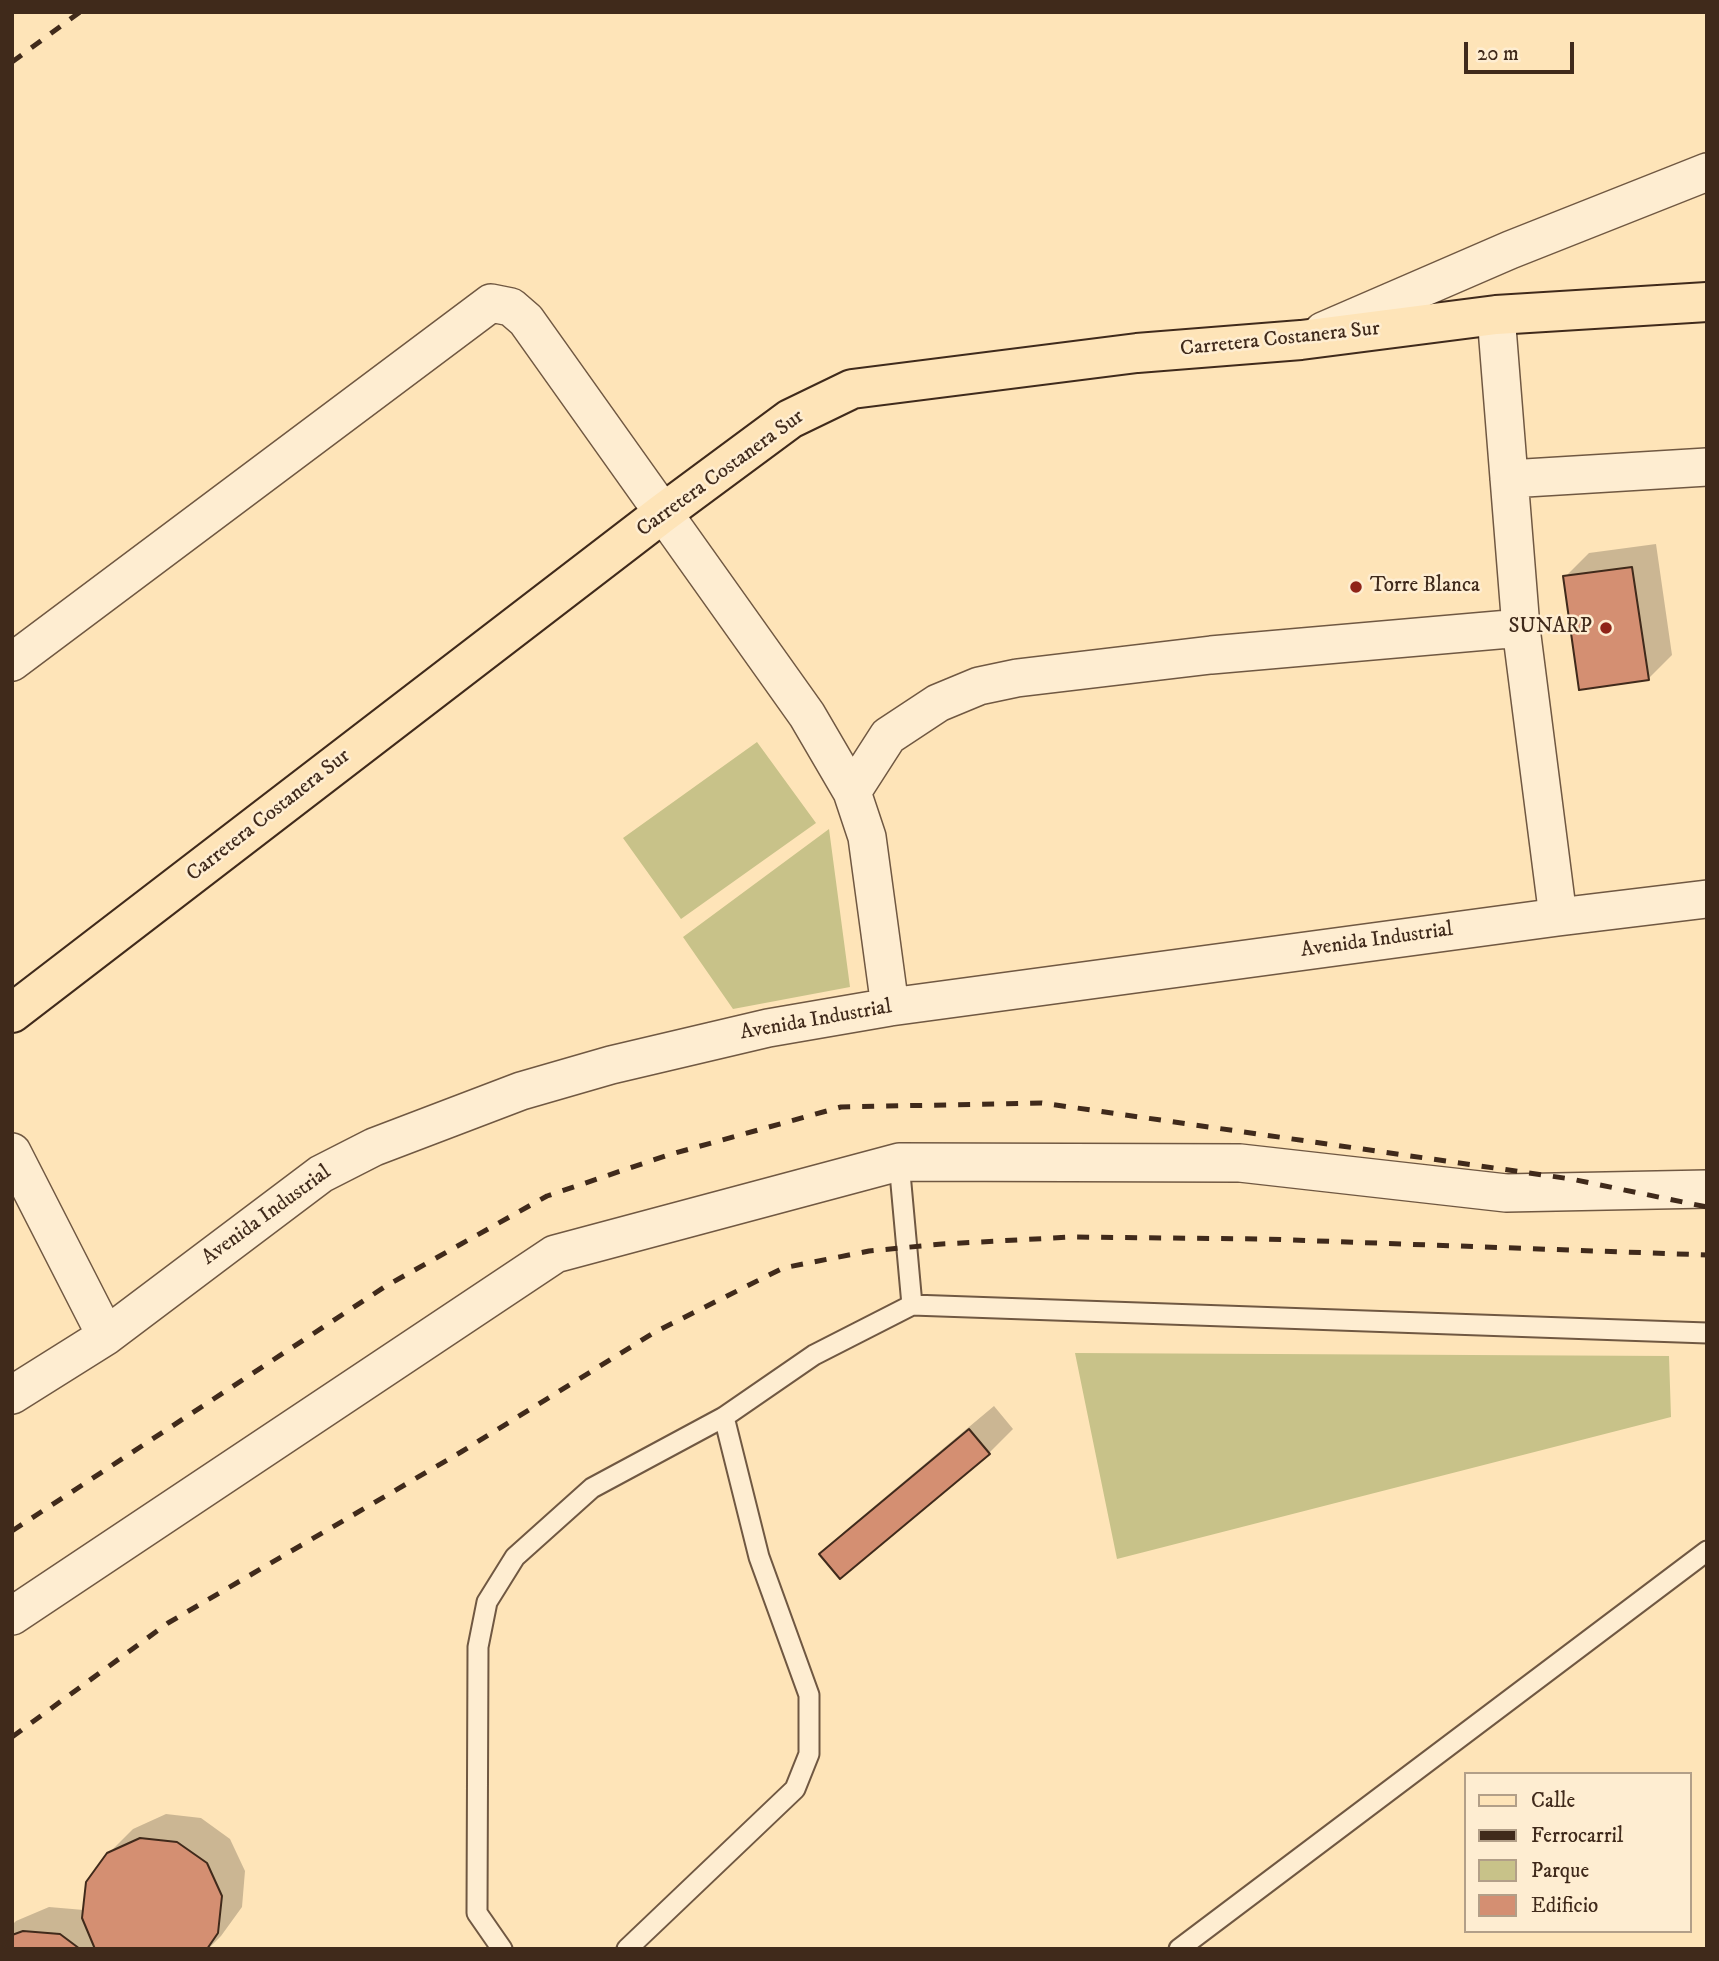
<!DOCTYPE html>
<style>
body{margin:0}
#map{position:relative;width:1719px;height:1961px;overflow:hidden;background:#fee4b8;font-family:"IM FELL DW Pica",serif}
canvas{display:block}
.frame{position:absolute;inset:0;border:14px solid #402a1b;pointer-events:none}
.legend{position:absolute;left:1464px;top:1772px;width:228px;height:161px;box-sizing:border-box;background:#feedd1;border:2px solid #b29f88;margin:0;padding:9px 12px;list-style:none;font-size:21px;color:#402a1b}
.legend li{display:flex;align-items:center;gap:14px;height:35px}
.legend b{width:35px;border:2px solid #b29f88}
.scale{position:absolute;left:1464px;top:42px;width:110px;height:32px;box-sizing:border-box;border:4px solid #402a1b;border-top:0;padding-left:9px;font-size:21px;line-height:24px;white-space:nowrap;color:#402a1b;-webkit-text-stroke:5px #feedd1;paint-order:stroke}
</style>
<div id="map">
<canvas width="1719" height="1961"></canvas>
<div class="frame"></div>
<ul class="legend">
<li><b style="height:9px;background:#fee4b8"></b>Calle</li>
<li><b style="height:9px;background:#402a1b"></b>Ferrocarril</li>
<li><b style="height:19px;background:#c8c289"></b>Parque</li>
<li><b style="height:19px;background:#d48f72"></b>Edificio</li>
</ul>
<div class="scale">20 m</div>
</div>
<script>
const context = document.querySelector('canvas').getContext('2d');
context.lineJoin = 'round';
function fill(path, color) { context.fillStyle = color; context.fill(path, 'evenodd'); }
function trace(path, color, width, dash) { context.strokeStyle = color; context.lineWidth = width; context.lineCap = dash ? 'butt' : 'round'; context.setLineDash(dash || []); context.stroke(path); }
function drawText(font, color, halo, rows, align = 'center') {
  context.font = font + ' "IM FELL DW Pica",serif'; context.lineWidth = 5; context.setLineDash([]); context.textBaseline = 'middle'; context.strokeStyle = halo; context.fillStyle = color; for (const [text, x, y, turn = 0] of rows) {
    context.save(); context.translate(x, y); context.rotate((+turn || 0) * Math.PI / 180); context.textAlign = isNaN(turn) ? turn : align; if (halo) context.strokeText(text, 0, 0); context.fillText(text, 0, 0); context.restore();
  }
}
const green = new Path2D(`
 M757,742L816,823L681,919L623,838Z
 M829,829L850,987L733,1009L683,937Z
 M1075,1353L1669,1356L1671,1417L1117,1559Z`);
const shadow = new Path2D(`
 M1656,544L1672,655L1648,679L1565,577L1589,553Z
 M994,1406L1013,1429L989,1453L821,1554L846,1530Z
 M166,1814L201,1818L230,1839L245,1871L242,1907L221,1936L208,1949H12V1925L16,1921L49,1907L84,1910L108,1854L133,1829Z`);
const building = new Path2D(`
 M1632,567L1649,680L1579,690L1563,576Z
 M969,1429L990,1454L840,1579L819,1554Z
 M140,1838L177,1842L207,1863L222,1896L218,1933L207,1949H95L82,1918L86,1882L107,1853Z
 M23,1931L60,1934L80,1949H12V1935Z`);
const lane = new Path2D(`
 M899,1162L912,1305
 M502,1949L477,1913L478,1647L487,1602L515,1557L592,1488L724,1417L814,1355L912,1305L1707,1333
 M627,1949L795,1789L809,1754V1695L759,1557L724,1417
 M1179,1949L1707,1551`);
const street = new Path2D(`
 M1496,315L1521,628L1558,917
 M1323,331L1510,250L1707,172
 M1509,479L1707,467
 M12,662L491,303L511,307L526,320L807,715L852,792L867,837L890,1007
 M852,792L888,736L938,703L979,686L1017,678L1211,655L1521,628
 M12,1152L106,1336
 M12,1395L106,1336L321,1174L374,1147L521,1091L611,1065L768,1028L890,1007L1558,917L1707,899
 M12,1616L555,1254L899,1162L1240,1163L1506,1193L1707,1189`);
const primary = new Path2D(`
 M12,1013L663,513L790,419L852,389L1137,353L1301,340L1496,315L1707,302`);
const rail = new Path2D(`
 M12,62L80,12
 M12,1531L386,1286L547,1196L668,1155L841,1107L1042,1103L1571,1179L1707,1207
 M12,1737L168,1623L461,1452L655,1332L783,1268L869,1251L942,1244L1072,1237L1264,1239L1707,1255`);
const markers = [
 [1356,587,7,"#8f2418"],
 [1606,628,7,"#8f2418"]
];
const streetNames = [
 ["Carretera Costanera Sur",1280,340,-6],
 ["Carretera Costanera Sur",721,474,-36],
 ["Carretera Costanera Sur",269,816,-38],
 ["Avenida Industrial",1377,941,-8],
 ["Avenida Industrial",816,1021,-10],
 ["Avenida Industrial",267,1216,-36]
];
const poiNames = [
 ["Torre Blanca",1370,587],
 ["SUNARP",1592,628,"right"]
];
fill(green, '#c8c289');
fill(shadow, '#0003');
fill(building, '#d48f72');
trace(building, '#402a1b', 2);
trace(lane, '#705842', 23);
trace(street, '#705842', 40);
trace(primary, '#402a1b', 42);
trace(lane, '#feedd1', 19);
trace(street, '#feedd1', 37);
trace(primary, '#fee4b8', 38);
trace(rail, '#402a1b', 5, [12, 12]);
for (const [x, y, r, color] of markers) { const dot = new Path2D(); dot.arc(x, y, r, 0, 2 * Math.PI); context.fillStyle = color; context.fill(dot); trace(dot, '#feedd1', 2.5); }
drawText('21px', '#402a1b', '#feedd1', streetNames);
drawText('21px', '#402a1b', '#feedd1', poiNames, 'left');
</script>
